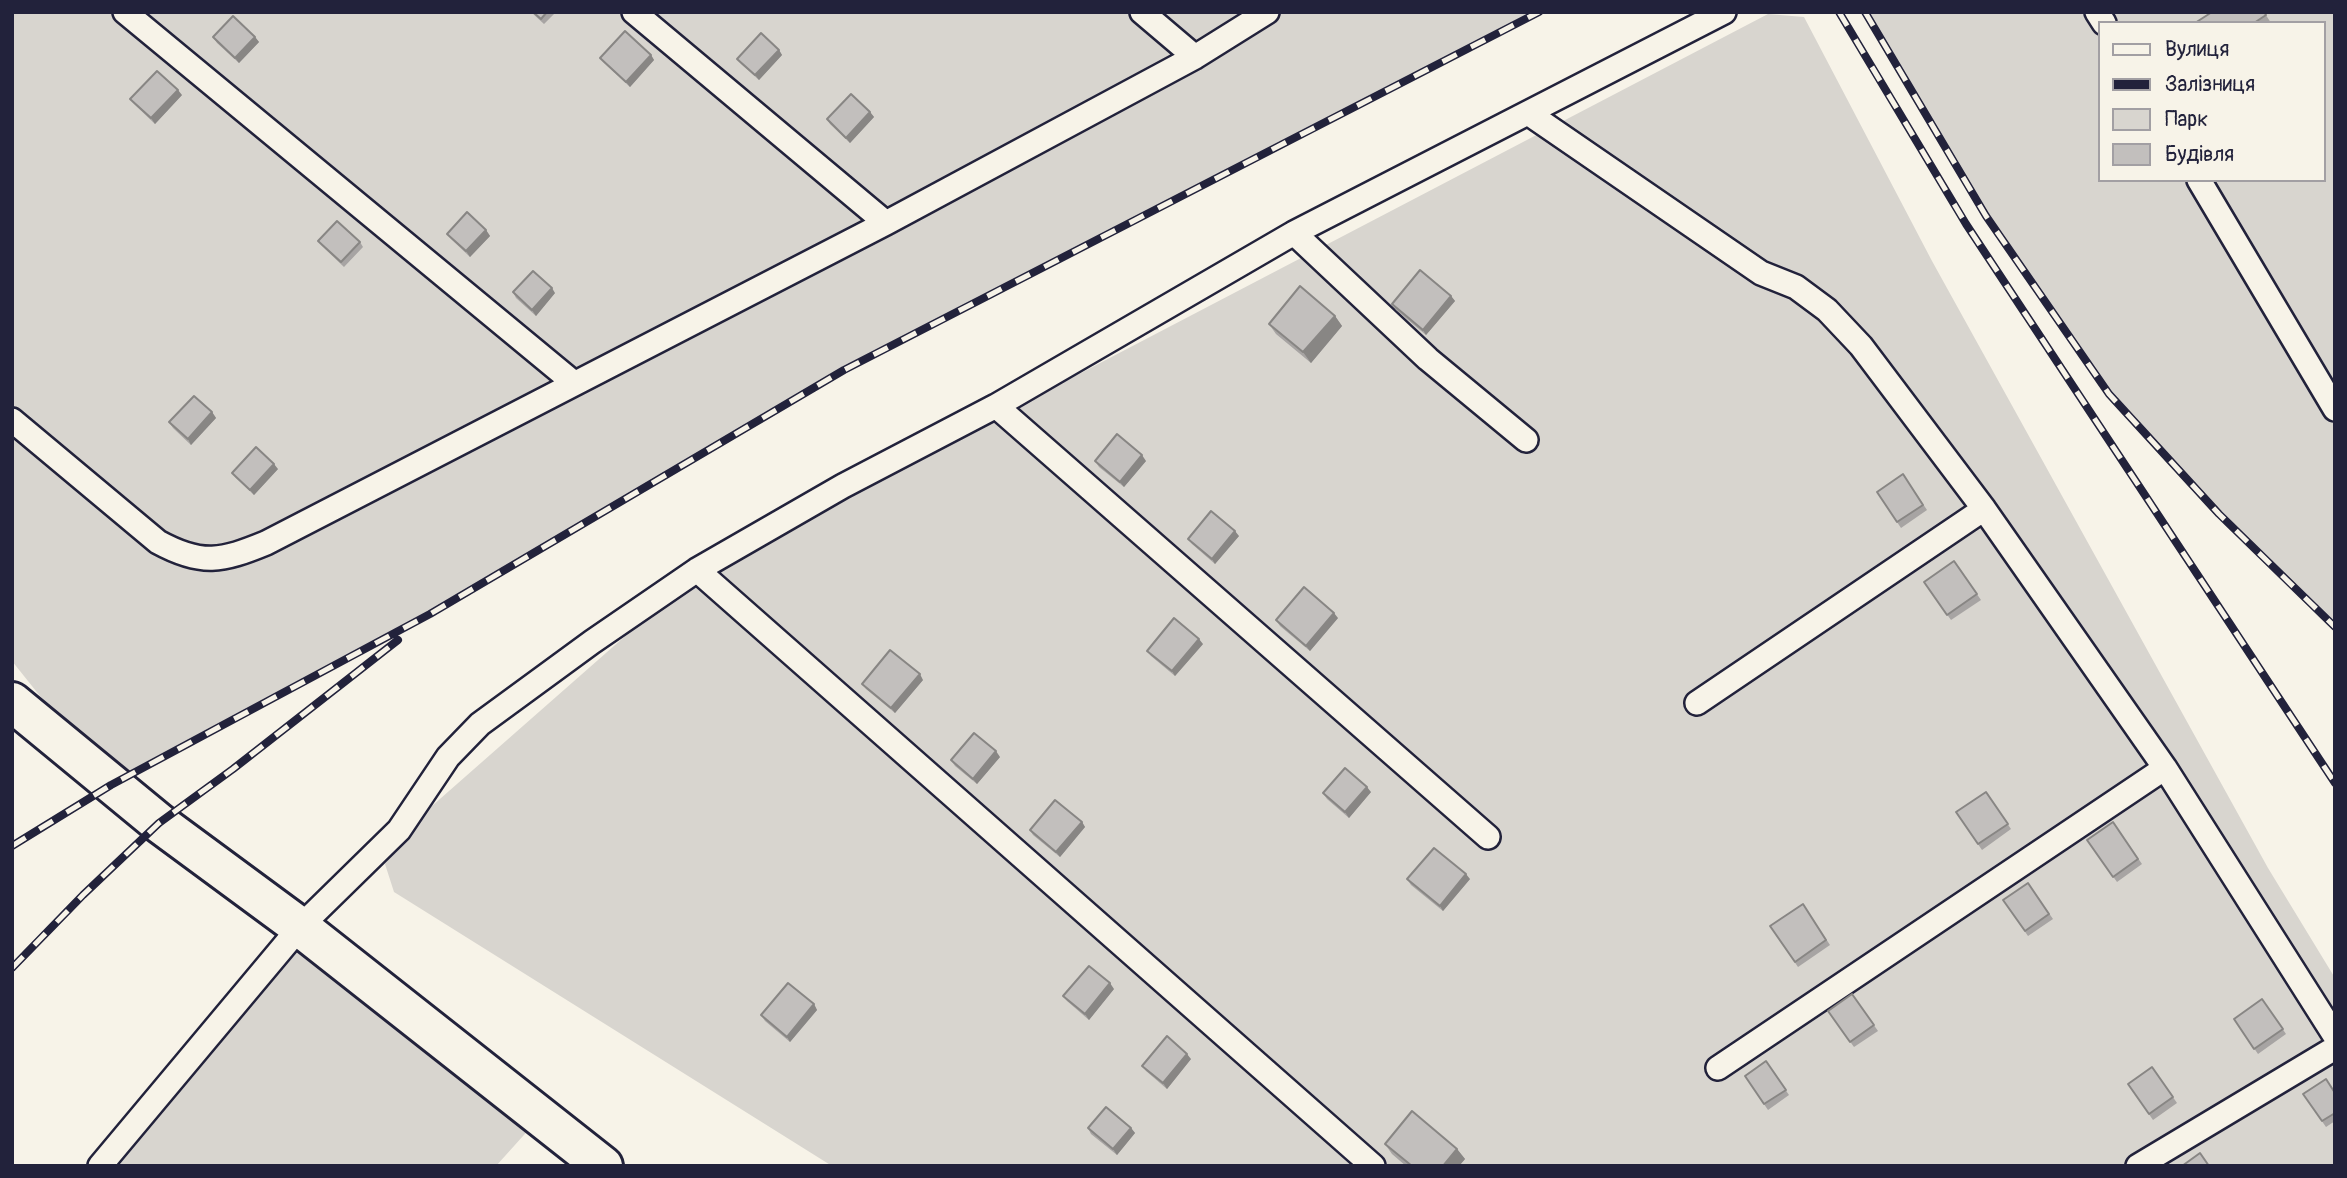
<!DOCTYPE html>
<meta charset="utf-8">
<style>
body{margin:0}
#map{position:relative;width:2347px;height:1178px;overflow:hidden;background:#f7f3e8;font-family:Pangolin,sans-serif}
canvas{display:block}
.frame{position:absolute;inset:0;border:14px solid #22223b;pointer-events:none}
.legend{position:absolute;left:2098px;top:21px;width:228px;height:161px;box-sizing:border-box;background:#f7f3e8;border:2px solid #a29fa3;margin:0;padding:9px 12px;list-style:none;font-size:21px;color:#22223b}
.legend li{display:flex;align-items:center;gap:14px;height:35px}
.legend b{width:35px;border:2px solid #a29fa3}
</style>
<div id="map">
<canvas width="2347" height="1178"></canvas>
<div class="frame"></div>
<ul class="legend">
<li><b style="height:9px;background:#f7f3e8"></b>Вулиця</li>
<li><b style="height:9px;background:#22223b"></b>Залізниця</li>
<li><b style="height:19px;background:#d8d5cf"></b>Парк</li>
<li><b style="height:19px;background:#c2bfbd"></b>Будівля</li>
</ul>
</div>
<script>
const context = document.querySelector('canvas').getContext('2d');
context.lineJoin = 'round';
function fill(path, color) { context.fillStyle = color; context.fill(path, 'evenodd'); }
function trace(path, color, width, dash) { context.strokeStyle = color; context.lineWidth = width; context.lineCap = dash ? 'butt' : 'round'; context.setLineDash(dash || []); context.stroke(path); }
const green = new Path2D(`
 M12,12H1539L844,370L430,614L111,785L12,661Z
 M1865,12H2335V627L2166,457L2109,394L1986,216ZM2100,23H2324V180H2100Z
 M1768,14L1804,17L1932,261L2268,868L2335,978V1166H832L394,892L385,864L424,813L656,609L790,525Z
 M300,927L541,1116L496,1166H100Z`);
const lane = new Path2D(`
 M125,12L574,383
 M634,12L886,223
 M1142,12L1195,57
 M2097,12L2104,23
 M1528,113L1761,273L1796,287L1827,310L1861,346L1984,509L2165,768L2335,1036
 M2199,180L2335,409
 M1294,233L1428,359L1526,440
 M996,406L1488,837
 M12,420L158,542C202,566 222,561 266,543L886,223L1195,57L1267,12
 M697,570L1373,1166
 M1697,703L1984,509
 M1718,1068L2165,768
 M100,1166L300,927L399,830L448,757L480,724L592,642L697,570L843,486L996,406L1294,233L1724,12
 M2138,1166L2335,1048`);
const primary = new Path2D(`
 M12,702L159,823L300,927L603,1166`);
const rail = new Path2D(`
 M1839,12L1966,224L2335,783
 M1865,12L1986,216L2109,394L2219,514L2335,627
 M12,846L111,785L430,614L844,370L1539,12
 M12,968L83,895L159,823L233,769L398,640`);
const wall = new Path2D(`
 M531,12H556L544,24Z
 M2264,12L2271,23H2195Z
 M213,37H255L259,42L239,63L217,43Z
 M779,50L782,55L759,80L741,64L737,59Z
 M651,55L654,60L630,87L604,63L600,58Z
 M182,95L155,124L134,104L130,99Z
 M870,112L874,117L850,143L830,124L827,119Z
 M486,230L490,236L470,257L451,239L447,234Z
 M318,241L360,242L363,247L344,267L322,246Z
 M513,292L555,293L536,316L516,298Z
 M1451,296L1455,301L1426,335L1396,310L1392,304Z
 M1335,316L1342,326L1311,363L1276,334L1269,324Z
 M212,412L216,418L191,445L173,428L169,422Z
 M1095,461H1146L1124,487L1099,467Z
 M278,469L254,495L236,478L232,473Z
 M1903,474L1927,510L1901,528L1877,492Z
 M1239,536L1215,564L1192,544L1188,539Z
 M1954,561L1981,600L1951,620L1924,582Z
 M1338,618L1310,651L1280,626L1276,620Z
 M1203,644L1175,676L1151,656L1147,651Z
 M923,680L895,713L866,689L862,684Z
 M1000,757L977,784L955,766L951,760Z
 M1371,792L1349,818L1327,799L1323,793Z
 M1986,792L2011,829L1982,850L1956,812Z
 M1082,822L1085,827L1060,857L1033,835L1030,830Z
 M2113,822L2142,864L2117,882L2087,840Z
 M1407,879H1470L1443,911L1411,885Z
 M2028,883L2053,919L2028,936L2003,900Z
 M1803,904L1830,945L1798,967L1770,926Z
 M1114,989L1089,1020L1067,1001L1063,996Z
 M1852,994L1878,1031L1854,1047L1828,1011Z
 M2262,999L2286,1034L2258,1054L2234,1019Z
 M814,1004L817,1010L790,1042L765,1021L761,1015Z
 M1191,1059L1167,1089L1146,1071L1142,1066Z
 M1766,1061L1789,1095L1768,1110L1745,1076Z
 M2152,1067L2177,1103L2153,1120L2128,1084Z
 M2335,1092V1121L2326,1127L2303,1094Z
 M1088,1128H1131L1135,1133L1117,1155L1091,1134Z
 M1385,1144L1457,1149L1465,1159L1459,1166H1406L1392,1154Z`);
const shadedWall = new Path2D(`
 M255,37L259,42L239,63L235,58Z
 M779,50L782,55L759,80L755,75Z
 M651,55L654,60L630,87L626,82Z
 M178,90L182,95L155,124L151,118Z
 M870,112L874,117L850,143L846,138Z
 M486,230L490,236L470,257L466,251Z
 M552,288L555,293L536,316L532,310Z
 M1451,296L1455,301L1426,335L1423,330Z
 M1335,316L1342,326L1311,363L1303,352Z
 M212,412L216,418L191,445L188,439Z
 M1142,455L1146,461L1124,487L1120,482Z
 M274,464L278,469L254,495L250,490Z
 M1235,531L1239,536L1215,564L1212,559Z
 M1334,613L1338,618L1310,651L1306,646Z
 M1199,639L1203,644L1175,676L1172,671Z
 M920,674L923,680L895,713L891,708Z
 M996,751L1000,757L977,784L973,779Z
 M1367,787L1371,792L1349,818L1345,812Z
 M1082,822L1085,827L1060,857L1056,852Z
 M1466,874L1470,879L1443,911L1440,906Z
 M1110,983L1114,989L1089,1020L1085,1014Z
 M814,1004L817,1010L790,1042L787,1037Z
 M1187,1054L1191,1059L1167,1089L1163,1083Z
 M1131,1128L1135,1133L1117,1155L1113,1149Z
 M1457,1149L1465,1159L1459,1166H1443Z`);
const building = new Path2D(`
 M533,12H547L541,19Z
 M2212,12H2264L2266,15L2254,23H2195Z
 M233,16L255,37L235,58L213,37Z
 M625,31L651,55L626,82L600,58Z
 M761,33L779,50L755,75L737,59Z
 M157,71L178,90L151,118L130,99Z
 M851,94L870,112L846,138L827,119Z
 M467,212L486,230L466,251L447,234Z
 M337,221L360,242L341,262L318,241Z
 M1420,270L1451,296L1423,330L1392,304Z
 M533,271L552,288L532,310L513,292Z
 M1300,286L1335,316L1303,352L1269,324Z
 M194,396L212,412L188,439L169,422Z
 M1117,434L1142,455L1120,482L1095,461Z
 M256,447L274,464L250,490L232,473Z
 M1903,474L1923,505L1897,522L1877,492Z
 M1211,511L1235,531L1212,559L1188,539Z
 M1954,561L1977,594L1947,615L1924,582Z
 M1304,587L1334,613L1306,646L1276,620Z
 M1174,618L1199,639L1172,671L1147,651Z
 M890,650L920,674L891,708L862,684Z
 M974,733L996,751L973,779L951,760Z
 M1345,768L1367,787L1345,812L1323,793Z
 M1986,792L2008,824L1978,844L1956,812Z
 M1055,800L1082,822L1056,852L1030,830Z
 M2113,822L2138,859L2113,877L2087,840Z
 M1434,848L1466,874L1440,906L1407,879Z
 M2028,883L2049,914L2025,931L2003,900Z
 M1803,904L1826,940L1795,962L1770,926Z
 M1089,966L1110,983L1085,1014L1063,996Z
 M788,983L814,1004L787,1037L761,1015Z
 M1852,994L1874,1025L1850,1042L1828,1011Z
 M2262,999L2283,1029L2254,1049L2234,1019Z
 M1167,1036L1187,1054L1163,1083L1142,1066Z
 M1766,1061L1786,1090L1764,1104L1745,1076Z
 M2152,1067L2173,1097L2149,1114L2128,1084Z
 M2326,1079L2335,1093V1113L2322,1121L2303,1094Z
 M1106,1107L1131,1128L1113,1149L1088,1128Z
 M1412,1111L1457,1149L1443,1166H1412L1385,1144Z
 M2200,1153L2209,1166H2182Z`);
fill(green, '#d8d5cf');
trace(lane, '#22223b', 28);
trace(primary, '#22223b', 44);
trace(lane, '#f7f3e8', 23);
trace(primary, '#f7f3e8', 38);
trace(rail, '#22223b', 8);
trace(rail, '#f7f3e8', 5, [16]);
fill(wall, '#a7a4a3');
fill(shadedWall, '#888684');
fill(building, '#c2bfbd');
trace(building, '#888684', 2);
</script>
